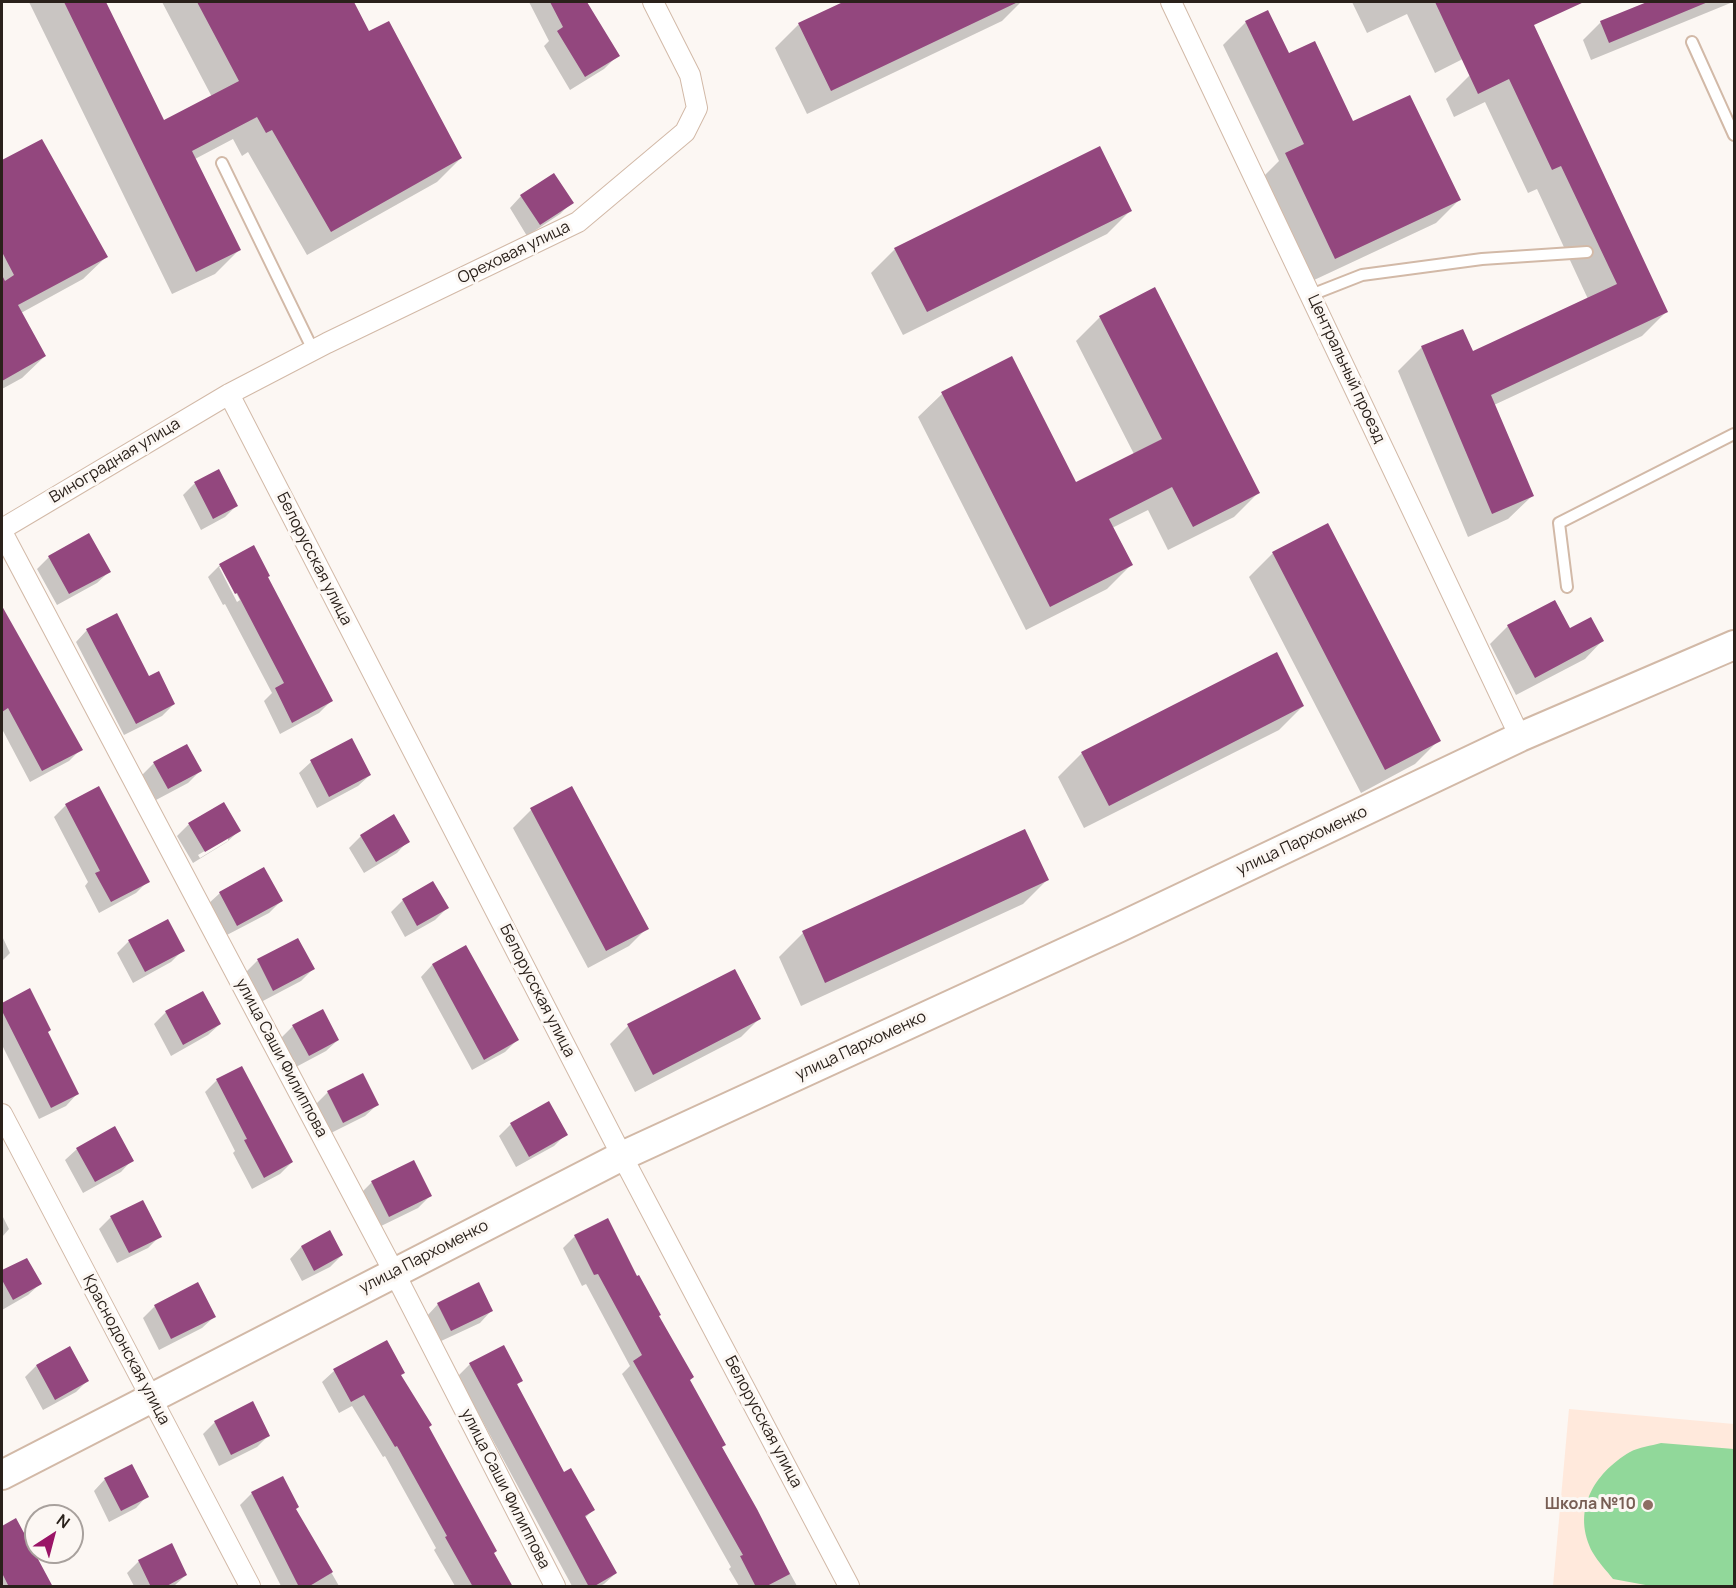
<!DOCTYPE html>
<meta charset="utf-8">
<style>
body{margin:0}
#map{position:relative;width:1736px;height:1588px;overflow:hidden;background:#fcf7f3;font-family:Manrope,sans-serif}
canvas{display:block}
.frame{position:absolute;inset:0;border:3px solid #2a211b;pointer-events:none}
.north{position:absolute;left:24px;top:1504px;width:60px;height:60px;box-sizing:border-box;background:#fcf7f3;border:2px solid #a8a19d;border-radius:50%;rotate:36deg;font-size:16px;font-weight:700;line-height:24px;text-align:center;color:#2a211b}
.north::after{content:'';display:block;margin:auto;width:21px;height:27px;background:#9a1467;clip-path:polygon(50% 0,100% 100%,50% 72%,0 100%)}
</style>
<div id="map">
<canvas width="1736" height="1588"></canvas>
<div class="frame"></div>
<div class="north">N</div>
</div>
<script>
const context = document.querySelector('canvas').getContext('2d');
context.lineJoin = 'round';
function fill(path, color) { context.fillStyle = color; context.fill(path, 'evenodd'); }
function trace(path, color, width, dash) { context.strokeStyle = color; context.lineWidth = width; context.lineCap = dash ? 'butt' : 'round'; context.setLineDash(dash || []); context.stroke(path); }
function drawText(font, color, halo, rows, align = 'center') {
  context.font = font + ' Manrope,sans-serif'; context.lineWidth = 6; context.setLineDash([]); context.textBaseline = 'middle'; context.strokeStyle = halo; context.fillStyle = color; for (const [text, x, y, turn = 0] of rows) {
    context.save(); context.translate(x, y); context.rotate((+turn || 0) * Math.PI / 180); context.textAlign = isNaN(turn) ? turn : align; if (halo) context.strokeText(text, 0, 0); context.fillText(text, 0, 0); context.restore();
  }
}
const education = new Path2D(`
 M1569,1409L1734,1424V1586H1553Z`);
const green = new Path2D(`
 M1661,1443L1734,1449V1586H1651L1613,1579C1607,1571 1598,1562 1593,1553C1571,1512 1593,1474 1630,1452C1639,1447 1651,1446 1661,1443Z`);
const shadow = new Path2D(`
 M29,2H104L163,122L212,97L162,2H352L368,33L461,158L437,182L307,255L248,152L242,156L233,139L195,159L239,250L215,274L172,294Z
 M529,2H585L618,55L604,69L570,90L544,46L549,41Z
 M847,2H1021L1002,21L807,114L775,48L799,24Z
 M1352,2H1576L1435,73L1407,14L1367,33Z
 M1651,2H1733L1591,60L1583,40L1601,22Z
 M1267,12L1288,55L1353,123L1459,200L1436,223L1312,281L1263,177L1279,161L1223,45L1246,22Z
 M1543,46L1666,312L1642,336L1494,405L1532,496L1508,519L1468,537L1398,371L1422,347L1472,353L1588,299L1537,189L1528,193L1485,102L1454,117L1446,99L1470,75Z
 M41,141L106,257L83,279L21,313L45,356L22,378L2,389V162Z
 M521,196L572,202L560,214L527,236L510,208Z
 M1131,210L1107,234L903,335L871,273L895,249Z
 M1100,317L1258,493L1234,517L1168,550L1148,510L1112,528L1131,565L1107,589L1026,630L918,417L942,394L1011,358L1076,484L1134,454L1076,341Z
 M218,471L236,506L225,517L201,530L183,495L194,484Z
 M253,547L266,577L331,701L319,713L280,734L264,701L272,693L225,604L223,605L208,577L220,565ZM219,567H222L240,600L237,602Z
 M1273,553L1439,740L1415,764L1361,793L1249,577Z
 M49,557L109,572L97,583L57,605L37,569Z
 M1554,602L1569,630L1602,641L1585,659L1516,695L1490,644L1508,626Z
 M2,609L81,749L69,761L30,782L2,729Z
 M87,630L149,678L174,704L162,716L124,735L76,642Z
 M1303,706L1279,730L1084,828L1058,777L1082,753Z
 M352,740L370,775L358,786L317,808L299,773L311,762Z
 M154,763L200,771L188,783L156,800L142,775Z
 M572,788L647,928L629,946L588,968L513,828L531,810Z
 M223,804L239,831L227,842L193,863L177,836L188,825ZM228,837V841L200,858L198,855Z
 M66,805L148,881L136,893L99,913L85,886L88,882L54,817Z
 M1024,831L1047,880L1023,904L801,1006L779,957L803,933Z
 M361,836L408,841L397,853L364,873L349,848Z
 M433,883L447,908L435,920L405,937L391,912L403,900Z
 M220,893L281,901L269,913L225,936L208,904Z
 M2,936L10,953L2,961Z
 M297,940L313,969L301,981L261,1002L246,972L257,961Z
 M129,941L183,950L171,962L133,983L117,953Z
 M465,947L517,1040L505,1052L472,1070L421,977L432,965Z
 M29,990L47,1032L77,1094L66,1106L39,1119L2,1045V1004Z
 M166,1012L220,1024L208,1035L171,1056L154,1024Z
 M759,1019L741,1037L635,1092L610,1044L628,1026Z
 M293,1026L338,1040L326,1051L296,1067L281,1038Z
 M217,1080L292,1162L280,1174L252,1189L233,1153L235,1151L205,1092Z
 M328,1092L377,1105L365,1116L331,1133L316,1104Z
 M548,1103L566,1134L554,1146L516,1167L499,1136L511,1124Z
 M77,1149L132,1160L121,1172L83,1193L65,1160Z
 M372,1182L430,1196L418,1208L377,1228L360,1194Z
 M2,1215L9,1229L2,1237Z
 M111,1217L160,1236L148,1248L117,1263L99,1229Z
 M329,1232L342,1255L330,1267L302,1281L290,1259L301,1247Z
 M575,1236L657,1317L721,1448L797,1586H739L729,1569L731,1567L622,1374L630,1366L586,1284L582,1286L563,1248Z
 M26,1260L40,1284L28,1295L2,1310V1272Z
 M438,1304L491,1311L480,1323L439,1342L427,1316Z
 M155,1306L214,1317L202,1328L159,1350L143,1318Z
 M470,1364L521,1380L516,1386L563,1474L593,1510L585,1518L616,1573L604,1584L600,1586H572L458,1376Z
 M36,1366L87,1381L76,1392L43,1410L25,1377Z
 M334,1371L400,1376L511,1586H455L434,1550L436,1548L385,1456L383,1457L352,1406L339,1413L322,1382Z
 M215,1422L268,1436L257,1447L219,1466L203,1434Z
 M105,1479L147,1496L136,1508L109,1522L94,1491Z
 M252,1493L295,1509L339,1586H281L240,1505Z
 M16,1520L51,1586H2V1527Z
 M139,1561L186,1575L174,1586H134L127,1573Z`);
const building = new Path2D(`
 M64,2H106L164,120L239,81L197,2H354L369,31L389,21L462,158L331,232L272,130L266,133L257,117L192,151L241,250L196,272Z
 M550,2H587L620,56L585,77L557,31L563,27Z
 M843,2H1018L831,91L798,23Z
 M1435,2H1584L1534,25L1668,312L1491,395L1534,496L1492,514L1421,346L1463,329L1473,351L1617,284L1561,166L1552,170L1509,79L1478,94Z
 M1647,2H1708L1609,43L1600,21Z
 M1268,10L1289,53L1315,41L1353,121L1410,95L1461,200L1335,259L1285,153L1304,144L1245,21Z
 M42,139L108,257L18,305L46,356L2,381V275L5,281L14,275L2,252V160Z
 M1100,146L1132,211L927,312L894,248Z
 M554,173L574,203L540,225L520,195Z
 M1155,287L1260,493L1193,527L1172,487L1109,519L1133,565L1050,607L941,392L1012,356L1076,482L1162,439L1099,316Z
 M219,469L238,506L213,519L194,482Z
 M1328,523L1441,741L1385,770L1272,552Z
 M89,533L111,572L69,594L48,556Z
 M254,545L270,576L268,577L333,701L292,723L275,688L284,683L237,593L235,594L219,564Z
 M1555,600L1570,628L1591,617L1604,641L1535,678L1507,625Z
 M2,606L83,750L42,771L8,708L2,712Z
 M117,613L149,676L159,671L175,704L136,724L86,629Z
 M1277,652L1304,706L1109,806L1081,752Z
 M352,738L371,775L329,797L310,760Z
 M187,744L202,771L168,789L153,762Z
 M99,786L150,882L111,902L95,873L100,871L65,804Z
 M572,786L649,929L606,951L530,808Z
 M224,802L241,831L205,852L188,823Z
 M394,814L410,842L376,862L360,835Z
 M1025,829L1049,880L825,983L802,931Z
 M264,867L283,901L237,926L219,892Z
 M433,881L449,908L417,926L402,899Z
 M168,919L185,951L145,972L128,940Z
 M298,938L315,969L273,991L257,959Z
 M466,945L519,1040L484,1060L432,964Z
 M735,969L761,1019L653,1075L627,1024Z
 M30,988L51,1030L48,1032L79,1094L51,1108L2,1011V1003Z
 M203,991L221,1024L183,1045L165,1011Z
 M323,1009L339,1040L309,1056L292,1025Z
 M242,1066L293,1162L264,1178L244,1140L247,1139L216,1079Z
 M363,1073L379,1105L343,1123L327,1091Z
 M549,1101L568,1135L529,1157L510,1123Z
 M115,1126L134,1161L95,1182L76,1148Z
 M414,1160L432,1196L389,1217L371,1181Z
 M143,1200L162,1237L129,1253L110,1216Z
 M608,1218L637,1276L639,1275L661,1315L659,1316L694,1377L690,1380L726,1445L722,1447L757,1509L790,1574L765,1587H756L740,1556L743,1555L633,1361L642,1355L598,1274L594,1275L574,1235Z
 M330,1230L343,1255L314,1271L301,1246Z
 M27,1258L42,1284L13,1300L2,1280V1270Z
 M198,1282L216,1317L171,1339L154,1305Z
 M479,1282L493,1311L451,1331L437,1303Z
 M387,1340L405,1373L401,1375L432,1425L429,1427L497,1551L494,1553L513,1587H473L445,1537L447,1536L397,1446L395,1447L364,1395L351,1402L333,1369Z
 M504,1345L523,1381L517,1384L564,1472L571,1468L595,1510L585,1516L617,1573L593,1587H589L469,1363Z
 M70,1346L89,1381L55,1400L36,1365Z
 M253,1401L270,1436L231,1455L214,1421Z
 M132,1464L149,1497L121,1511L104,1478Z
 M283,1476L299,1507L296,1509L333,1572L308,1587H299L251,1492Z
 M16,1518L53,1587H9L2,1573V1526Z
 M172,1543L187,1575L165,1587H151L138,1560Z`);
const lane = new Path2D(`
 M1692,42L1734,135
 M222,163L313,350
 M1311,295L1362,275L1482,259L1587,252
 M1567,587L1559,523L1734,434`);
const street = new Path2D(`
 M1171,2L1520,737
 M229,394L622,1156L849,1586
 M2,529L229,394L327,343L578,222L685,132L697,108L690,75L653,2
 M2,532L394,1272L555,1586
 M2,1114L250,1586`);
const secondary = new Path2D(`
 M2,1475L622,1156L1118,928L1520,737L1734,645`);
const markers = [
 [1648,1505,6,"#8d6e63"]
];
const streetNames = [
 ["Ореховая улица",514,253,-26],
 ["Центральный проезд",1346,369,65],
 ["Виноградная улица",115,461,-31],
 ["Белорусская улица",314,559,63],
 ["улица Пархоменко",1302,841,-25],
 ["Белорусская улица",537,991,63],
 ["улица Пархоменко",861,1046,-25],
 ["улица Саши Филиппова",281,1058,62],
 ["улица Пархоменко",424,1257,-27],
 ["Краснодонская улица",126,1350,62],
 ["Белорусская улица",763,1422,62],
 ["улица Саши Филиппова",505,1489,63]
];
const educationNames = [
 ["Школа №10",1636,1505]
];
fill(education, '#ffe9dc');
fill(green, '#91d89a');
fill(shadow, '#0003');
fill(building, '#93477e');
trace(lane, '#d2b9a7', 14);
trace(street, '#d2b9a7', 22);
trace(secondary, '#d2b9a7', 32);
trace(lane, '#fff', 10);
trace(street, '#fff', 20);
trace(secondary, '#fff', 28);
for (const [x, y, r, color] of markers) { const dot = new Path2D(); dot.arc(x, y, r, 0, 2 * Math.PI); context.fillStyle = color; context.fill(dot); trace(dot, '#fcf7f3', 2); }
drawText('16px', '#2a211b', '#fcf7f3', streetNames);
drawText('bold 16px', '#785e54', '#fcf7f3', educationNames, 'right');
</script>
